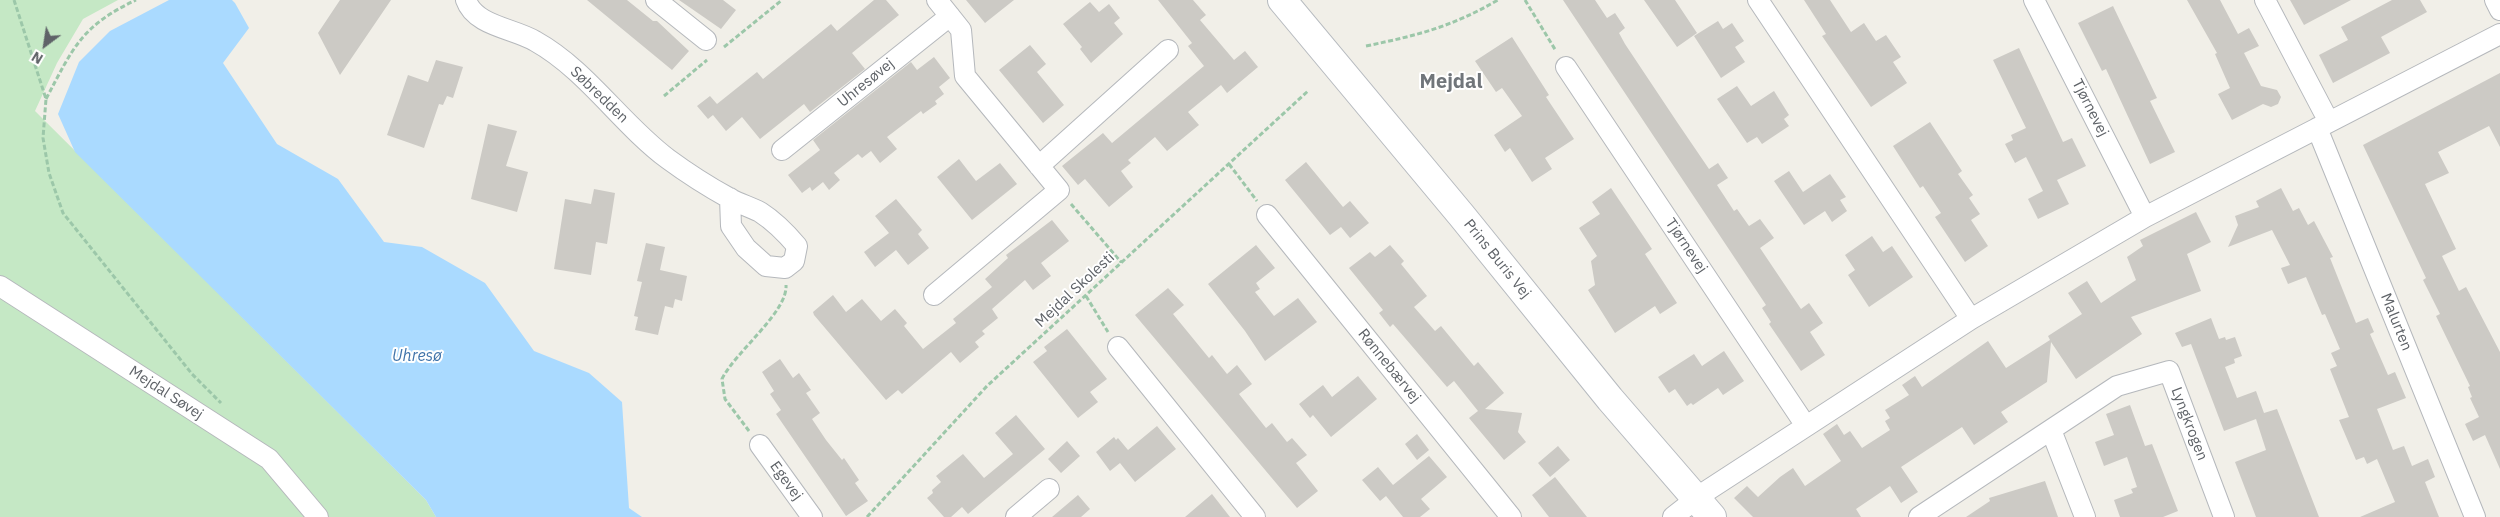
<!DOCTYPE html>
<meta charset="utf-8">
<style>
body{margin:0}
#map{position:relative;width:2500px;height:517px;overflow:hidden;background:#f1efe8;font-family:"IBM Plex Sans",sans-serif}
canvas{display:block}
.north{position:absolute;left:20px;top:20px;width:50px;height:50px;-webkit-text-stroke:4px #fff;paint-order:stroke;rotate:211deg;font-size:14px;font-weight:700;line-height:20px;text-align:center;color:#5f6368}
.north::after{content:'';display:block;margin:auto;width:18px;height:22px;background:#5f6368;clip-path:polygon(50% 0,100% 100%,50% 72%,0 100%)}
</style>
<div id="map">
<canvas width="2500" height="517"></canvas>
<div class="north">N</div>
</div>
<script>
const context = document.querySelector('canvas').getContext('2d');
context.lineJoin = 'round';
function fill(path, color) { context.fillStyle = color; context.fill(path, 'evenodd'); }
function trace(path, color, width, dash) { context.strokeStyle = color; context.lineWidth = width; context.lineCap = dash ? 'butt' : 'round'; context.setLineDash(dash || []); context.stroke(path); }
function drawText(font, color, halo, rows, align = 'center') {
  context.font = font + ' "IBM Plex Sans",sans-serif'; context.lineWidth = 4; context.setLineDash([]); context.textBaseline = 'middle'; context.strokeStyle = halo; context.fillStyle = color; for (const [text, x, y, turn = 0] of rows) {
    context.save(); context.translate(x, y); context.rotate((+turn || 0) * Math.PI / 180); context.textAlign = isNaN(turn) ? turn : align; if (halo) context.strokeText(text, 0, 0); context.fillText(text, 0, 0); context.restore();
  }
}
const green = new Path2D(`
 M0,0H118L83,19L57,63L35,111L426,500L436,517H329L275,452L0,275Z
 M0,297L266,468L307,517H0Z`);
const water = new Path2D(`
 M169,0H232L235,3L249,28L223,63L277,144L338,179L384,242L422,247L485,283L534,351L589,373L622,402L629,508L642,517H436L426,500L75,152L58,114L79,62L110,31Z`);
const building = new Path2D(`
 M340,0H391L340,75L318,33Z
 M587,0H627L653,21H657L689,51L672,70Z
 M679,0H723L736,10L721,29Z
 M874,0H886L899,15L852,53L865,69L810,112L804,104L760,139L742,117L726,131L713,115L708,119L697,106L710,96L717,104L757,72L763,79L831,24L837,31Z
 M966,0H1014L985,23Z
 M1158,0H1193L1206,15L1200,20L1234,60L1245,51L1258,67L1227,93L1221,85L1188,112L1199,125L1167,151L1155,137L1128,160L1131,163L1121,171L1133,187L1109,207L1085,179L1078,185L1062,166L1103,133L1112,143L1204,66L1188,46L1192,43Z
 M1563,0H1595L1607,18L1615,13L1625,28L1619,33L1625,44L1677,122L1709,169L1718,163L1728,178L1717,185L1734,211L1737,209L1749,226L1760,219L1774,238L1760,248L1801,309L1809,303L1823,323L1810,332L1825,355L1801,371L1769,324L1771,322L1762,308L1766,305Z
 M1644,0H1675L1697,33L1677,47Z
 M1804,0H1830L1851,32L1864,23L1876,41L1886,35L1901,57L1893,62L1907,83L1871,107L1822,36L1826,34Z
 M2187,0H2220L2238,34L2249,28L2259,46L2244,53L2261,86L2277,90L2281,97L2278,104L2271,107L2263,104L2232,120L2218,94L2230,88L2215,54L2217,53Z
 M2290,0H2351L2304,25Z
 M2392,0H2420L2427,12L2381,37L2390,53L2333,83L2319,55L2348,40L2341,27Z
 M1090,2L1099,12L1109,4L1120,18L1114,23L1123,34L1091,63L1080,49L1082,47L1063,24Z
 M2113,6L2157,98L2150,101L2175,152L2150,164L2106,69L2102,71L2078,23Z
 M1718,21L1723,29L1732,23L1744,41L1735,47L1745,62L1721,78L1694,36Z
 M1512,37L1549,95L1546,97L1574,139L1545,158L1552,169L1532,182L1510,148L1505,152L1494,135L1522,116L1502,88L1496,92L1475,61Z
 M1030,45L1046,64L1037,72L1064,105L1043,123L999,70Z
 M2019,48L2063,142L2072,138L2086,166L2057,180L2069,204L2038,219L2028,199L2043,191L2026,157L2015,163L2005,144L2013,140L2011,135L2026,128L1993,60Z
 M934,57L950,78L939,87L944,94L935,101L937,104L923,114L921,111L887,137L897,149L880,163L871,151L862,158L858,154L834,173L840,180L829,190L823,182L812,191L810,187L802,193L788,175L820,150L813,140L911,62L917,70Z
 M436,60L463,67L453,98L447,96L443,105L439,104L424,148L387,135L408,75L428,82Z
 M2500,73V147L2489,126L2438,152L2449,173L2425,184L2456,249L2442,256L2459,291L2466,287L2500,352V469L2485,435L2473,441L2465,424L2479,417L2470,398L2472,397L2468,387L2470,386L2436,316L2440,314L2423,280L2426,278L2363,145Z
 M1737,86L1751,106L1774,91L1789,115L1784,119L1789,126L1762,144L1757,137L1747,143L1717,99Z
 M1930,122L1962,171L1958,174L1973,195L1969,198L1980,214L1971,220L1988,246L1965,262L1935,217L1941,213L1923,186L1920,188L1893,146Z
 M488,124L517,131L506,166L528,172L517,212L471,199Z
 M959,159L976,181L1000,163L1017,184L972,220L937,177Z
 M1306,162L1343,207L1350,201L1369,223L1350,238L1341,227L1330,235L1285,180Z
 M1789,171L1803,192L1830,174L1846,197L1840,200L1847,211L1832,222L1825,211L1804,225L1774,181Z
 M1611,188L1652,249L1645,254L1677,303L1660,314L1655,306L1615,333L1588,290L1595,285L1591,261L1597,256L1579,228L1600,214L1592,202Z
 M2281,188L2293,211L2299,208L2308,225L2314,221L2333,257L2330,258L2356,323L2368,318L2374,332L2370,334L2388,375L2395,372L2406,398L2377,409L2393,450L2404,446L2412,466L2428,459L2435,477L2425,482L2439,517H2360L2395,502L2377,459L2367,464L2364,457L2356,460L2339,420L2349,417L2330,369L2337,366L2331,353L2340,349L2325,314L2322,315L2306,277L2288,284L2281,268L2290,265L2272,230L2228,247L2238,225L2235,216L2259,207L2256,201Z
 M594,189L615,193L607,244L596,242L591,275L554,269L565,199L591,204Z
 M896,199L922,230L918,234L929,248L908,265L896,250L875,267L864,252L889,233L875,216Z
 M2196,212L2211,242L2187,254L2201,291L2131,317L2142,334L2076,379L2051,342L2047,382L2001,412L2008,422L1974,445L1962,427L1901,467L1918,492L1901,503L1890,486L1856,509L1861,517H1753L1734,498L1747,486L1758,497L1780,477L1793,468L1805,486L1841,461L1823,434L1837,424L1844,435L1850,431L1862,448L1890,430L1885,421L1890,418L1885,410L1909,395L1902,385L1915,376L1922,387L1988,341L2006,368L2050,340L2048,336L2082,314L2068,293L2087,281L2101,303L2136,280L2127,257L2143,246L2140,240Z
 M1052,220L1069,241L1041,263L1051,276L1033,290L1025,280L992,309L998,318L982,331L985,334L975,342L979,347L960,363L951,352L902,394L898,390L886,400L814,315L813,312L833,295L846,312L862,299L881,321L895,309L907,323L904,326L923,349L956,323L953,319L992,287L985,279L1008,258L1006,255Z
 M1872,236L1883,252L1892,246L1913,277L1869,307L1848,275L1855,270L1845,255Z
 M646,243L665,247L660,270L687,276L682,301L675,299L673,308L665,306L658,335L635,330L638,317L634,316L642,282L637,281Z
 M1256,245L1275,268L1256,283L1260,289L1255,292L1274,316L1298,298L1317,322L1265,361L1245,331L1208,284Z
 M1390,245L1404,261L1401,264L1427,296L1414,307L1435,331L1441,326L1474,366L1478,362L1504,393L1485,409L1522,413L1518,432L1526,442L1504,460L1469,418L1478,411L1454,381L1447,387L1393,324L1390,327L1379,313L1383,310L1349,268L1370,252L1375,257Z
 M1168,288L1184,305L1173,314L1209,358L1212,355L1227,374L1237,365L1252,384L1239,394L1266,428L1272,423L1287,442L1292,438L1307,455L1296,463L1318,491L1297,508L1135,315Z
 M2211,318L2219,339L2225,337L2226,340L2235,337L2242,356L2234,359L2235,363L2225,367L2237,398L2256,391L2264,413L2277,409L2319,517H2256L2235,462L2266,450L2256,419L2224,431L2191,344L2182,347L2175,333Z
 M1067,329L1107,379L1090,392L1098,402L1078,418L1033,362L1047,351L1044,347Z
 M1724,351L1744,381L1723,395L1718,388L1693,405L1691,403L1687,406L1675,389L1669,393L1658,377L1694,354L1702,366Z
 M780,359L793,378L799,373L811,390L806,393L820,413L812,419L826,440L842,460L844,458L859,480L855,483L868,501L846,516L776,414L781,410L770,394L774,391L762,372Z
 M1358,376L1377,399L1331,437L1313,415L1310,418L1299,404L1323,385L1332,397Z
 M2130,405L2145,446L2152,444L2178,511L2163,517H2120L2114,500L2133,493L2131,489L2137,487L2127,457L2104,466L2095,442L2114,435L2106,414Z
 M1016,415L1045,449L968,514L962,507L951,517H944L927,498L933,493L932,490L941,482L936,476L963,454L984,478L1013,454L995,433Z
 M1157,426L1176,449L1135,482L1120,463L1110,471L1096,452L1114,437L1116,440L1118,438L1128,450Z
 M1417,434L1429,450L1417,460L1405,444Z
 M1067,441L1080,456L1061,473L1048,459Z
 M1558,446L1570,460L1550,477L1538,463Z
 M1429,456L1447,477L1421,499L1430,509L1420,517H1403L1386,496L1380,501L1362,480L1378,467L1393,485Z
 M1555,477L1587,517H1549L1532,495Z
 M2045,481L2058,517H1966L1990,501L1989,498Z
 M1212,494L1230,517H1185Z
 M1078,495L1090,509L1081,517H1052Z`);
const path = new Path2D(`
 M14,0L46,99L43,138L49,173L63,213L192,374L221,403
 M1525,0L1556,51
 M1366,46C1419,35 1451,27 1498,0
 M724,47L782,0
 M664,96L707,60
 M46,99C73,48 81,26 136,0
 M1229,164L1257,201
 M1071,204L1121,262
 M1086,296L1108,332
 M749,431L725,399L722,379C735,352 788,312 786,285
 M867,517L987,386L1308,91`);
const street = new Path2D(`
 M466,0C475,26 513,28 535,41C587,70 621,124 668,159C687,173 709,187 729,198C739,204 751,207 760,212C774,221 786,233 797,246L794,261L785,268L766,266L746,248L731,226L730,198
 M656,0L706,40
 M1758,0L1971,319
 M2034,0L2145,217
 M2265,0L2329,122
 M2495,0L2500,10
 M1566,67L1806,426
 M2317,128L2475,517
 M782,150L950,16
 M1039,166L1168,50
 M1267,215L1511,517
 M0,286L269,459L318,517
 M934,295L1059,190L965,76L961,30L937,0
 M1118,347L1255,517
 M2051,430L2085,517
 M760,445L812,517
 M1016,517L1049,489
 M1673,517L1705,492L1971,319L2145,217L2500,34
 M1919,517L2117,386L2169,371L2224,517`);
const secondary = new Path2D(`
 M1282,0L1462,216L1610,399L1712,517`);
const streetNames = [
 ["Uhresøvej",866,83,-39],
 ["Søbredden",599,95,44],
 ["Tjørnevej",2090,108,63],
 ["Tjørnevej",1686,246,56],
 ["Prins Buris Vej",1497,259,51],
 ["Mejdal Skolesti",1075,290,-43],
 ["Malurten",2396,322,68],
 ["Rønnebærvej",1389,366,51],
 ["Mejdal Søvej",166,393,33],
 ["Lyngkrogen",2189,424,69],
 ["Egevej",786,481,54]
];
const waterNames = [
 ["Uhresø",417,356]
];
const districtNames = [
 ["Mejdal",1451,82]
];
fill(green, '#c5e8c5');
fill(water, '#aadaff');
fill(building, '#cccac5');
trace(street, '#b5b8bc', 22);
trace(secondary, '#b6babf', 30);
trace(path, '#9cc7a9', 3, [5, 2.5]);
trace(street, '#fff', 20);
trace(secondary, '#fff', 28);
drawText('15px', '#5f6368', '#fff', streetNames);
drawText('italic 16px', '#4174aa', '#fff', waterNames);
drawText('bold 20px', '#70757a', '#fff', districtNames);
</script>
